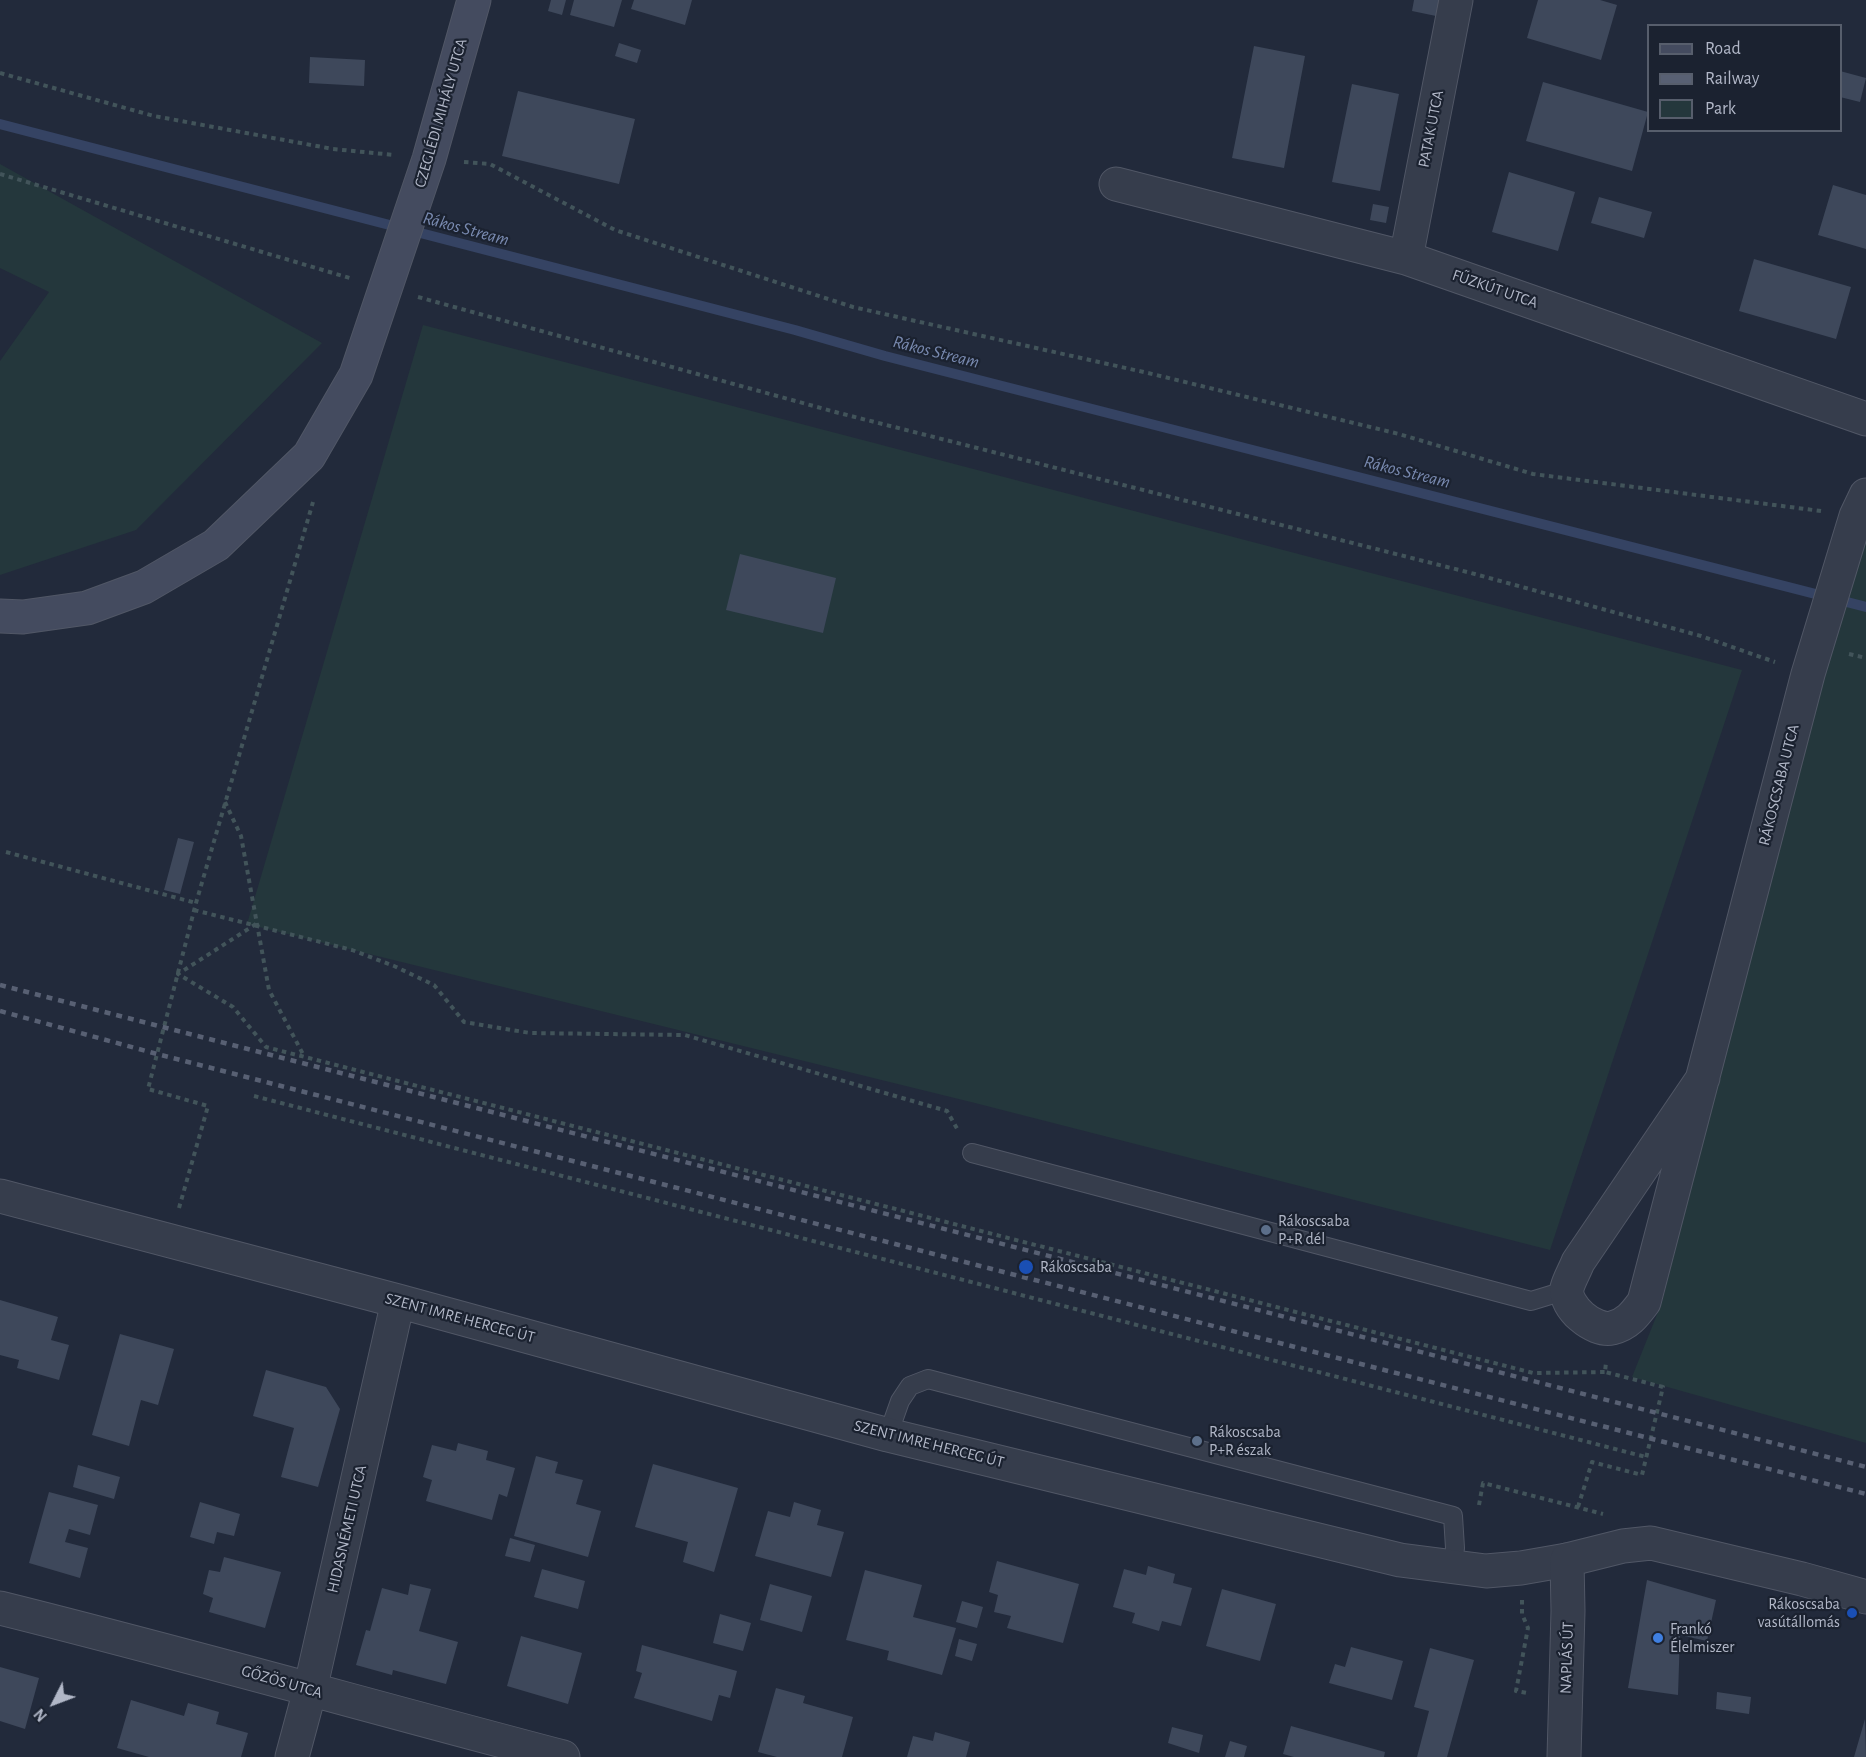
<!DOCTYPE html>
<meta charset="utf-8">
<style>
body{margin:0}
#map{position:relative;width:1866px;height:1757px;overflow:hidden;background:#222a3b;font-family:"Alegreya Sans",sans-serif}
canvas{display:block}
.legend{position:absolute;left:1647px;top:24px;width:195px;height:108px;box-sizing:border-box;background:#1b2230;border:2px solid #575e6c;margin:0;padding:8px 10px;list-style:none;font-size:18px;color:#b1b7c7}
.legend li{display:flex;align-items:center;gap:12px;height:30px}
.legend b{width:30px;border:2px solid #575e6c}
.north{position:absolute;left:24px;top:1673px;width:60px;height:60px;-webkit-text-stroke:4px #1b2230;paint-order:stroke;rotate:228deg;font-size:16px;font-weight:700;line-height:24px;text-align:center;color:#b1b7c7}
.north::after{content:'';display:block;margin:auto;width:21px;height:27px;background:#b1b7c7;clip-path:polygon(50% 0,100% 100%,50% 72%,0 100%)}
</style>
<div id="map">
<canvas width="1866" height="1757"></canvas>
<ul class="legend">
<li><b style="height:8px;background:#444b5f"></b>Road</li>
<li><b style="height:8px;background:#586073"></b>Railway</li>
<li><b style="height:16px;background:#24373c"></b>Park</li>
</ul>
<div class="north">N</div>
</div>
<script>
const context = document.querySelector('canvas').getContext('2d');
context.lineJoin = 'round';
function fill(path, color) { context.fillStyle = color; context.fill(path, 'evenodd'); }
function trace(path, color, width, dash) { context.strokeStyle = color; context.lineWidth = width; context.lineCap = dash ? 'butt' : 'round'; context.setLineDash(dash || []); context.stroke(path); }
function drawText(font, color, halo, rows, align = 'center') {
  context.font = font + ' "Alegreya Sans",sans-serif'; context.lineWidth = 4.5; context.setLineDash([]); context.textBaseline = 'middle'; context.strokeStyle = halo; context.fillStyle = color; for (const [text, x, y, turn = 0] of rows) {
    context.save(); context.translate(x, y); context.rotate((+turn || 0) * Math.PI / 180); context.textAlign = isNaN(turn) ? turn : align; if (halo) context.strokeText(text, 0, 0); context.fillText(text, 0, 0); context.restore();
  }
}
const green = new Path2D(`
 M0,164L322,343L136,530L0,575V361L49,292L0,268Z
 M423,325L1742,670L1550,1250L975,1103L247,924Z
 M1866,538V1443L1632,1377L1662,1302L1823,657Z`);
const stream = new Path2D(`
 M0,124L795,330L885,356L1866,607`);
const building = new Path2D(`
 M551,0H566L562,15L548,11Z
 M574,0H622L614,27L570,15Z
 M634,0H692L685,25L631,9Z
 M1414,0H1440L1436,16L1412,11Z
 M1538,0H1600L1617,5L1601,60L1527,38Z
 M619,43L641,50L637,63L615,56Z
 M1254,46L1305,56L1284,168L1232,158Z
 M310,57L365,60L364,86L309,83Z
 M1840,71L1866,78L1860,102L1840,97Z
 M1543,82L1648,112L1632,171L1526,141Z
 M1352,84L1399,94L1380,191L1332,182Z
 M518,91L635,119L619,184L502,156Z
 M1509,172L1575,192L1558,251L1492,232Z
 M1833,185L1866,195V249L1818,235Z
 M1599,197L1652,212L1644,238L1591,223Z
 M1373,204L1389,207L1386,223L1370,220Z
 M1754,259L1851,287L1836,339L1739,311Z
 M740,554L836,578L823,633L726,610Z
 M178,838L194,842L180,894L164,890Z
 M0,1300L58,1317L51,1340L69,1345L59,1380L17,1368L19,1360L0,1355Z
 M120,1334L174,1349L158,1405L141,1400L129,1446L92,1435Z
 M266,1370L326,1387L340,1409L318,1487L281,1477L294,1428L253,1416Z
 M458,1443L488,1451L486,1460L515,1468L507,1497L499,1494L492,1520L426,1501L432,1480L423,1477L432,1445L456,1451Z
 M536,1456L558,1462L555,1473L583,1480L576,1504L601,1511L588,1557L514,1536Z
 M653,1464L738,1488L714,1572L683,1562L688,1542L635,1527Z
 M78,1465L120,1477L114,1499L73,1487Z
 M49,1492L98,1505L90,1535L69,1529L65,1542L88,1548L80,1578L29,1563Z
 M200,1502L240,1514L234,1536L217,1532L214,1544L190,1537Z
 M794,1502L821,1510L817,1525L844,1532L831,1577L755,1556L768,1511L790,1517Z
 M510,1538L535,1545L530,1562L505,1556Z
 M224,1557L281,1572L265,1628L209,1612L213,1598L203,1594L209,1570L220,1572Z
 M997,1561L1079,1584L1063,1643L1007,1628L1011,1616L994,1612L998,1595L989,1592Z
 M1148,1566L1175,1574L1173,1583L1192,1588L1181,1626L1162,1621L1159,1631L1132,1623L1135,1613L1113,1607L1124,1569L1146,1575Z
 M542,1569L585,1581L578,1609L534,1597Z
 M865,1570L922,1585L913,1617L956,1628L942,1675L887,1660L889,1651L846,1640Z
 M1647,1580L1716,1600L1707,1641L1680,1635L1678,1695L1628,1688Z
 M410,1584L431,1589L419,1631L458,1642L446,1684L393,1670L392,1675L356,1665L366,1630L370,1631L382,1588L408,1595Z
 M770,1584L812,1596L802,1632L760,1620Z
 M1222,1589L1276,1604L1260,1661L1206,1646Z
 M962,1601L983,1607L977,1628L956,1622Z
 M720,1614L751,1623L743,1651L713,1643Z
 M521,1636L582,1653L568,1704L507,1686Z
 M959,1639L977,1644L972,1661L955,1656Z
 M642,1645L737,1671L730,1698L719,1695L712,1721L634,1698L642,1673L636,1671Z
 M1351,1647L1403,1661L1392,1700L1329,1683L1335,1664L1345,1667Z
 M1430,1648L1474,1660L1447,1757H1417L1429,1711L1414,1707Z
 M0,1667L39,1678L25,1729L0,1721Z
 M776,1688L805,1696L803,1703L853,1717L842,1757H777L758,1752Z
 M1717,1692L1751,1697L1749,1714L1716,1709Z
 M131,1700L184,1716L188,1703L219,1712L216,1724L248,1733L241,1757H149L117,1748Z
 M1865,1719L1866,1757H1854Z
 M1291,1726L1385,1752L1384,1757H1294L1283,1754Z
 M1172,1727L1203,1735L1199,1753L1168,1743Z
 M935,1732L970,1742L966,1757H907L913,1736L933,1741Z
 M1230,1741L1247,1746L1244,1757H1225Z`);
const path = new Path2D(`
 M0,73L154,116L333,149L394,155
 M464,162L490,164L615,230L853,307L1148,373L1399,434L1533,474L1821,511
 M0,174L353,279
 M418,297L839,413L1471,573L1701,636L1775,662
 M1849,654L1866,658
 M225,802L241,836L269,990L304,1056
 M6,852L196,903
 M194,910L352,950L394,966L434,985L464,1022L530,1033L685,1035L947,1111L959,1132
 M256,924L178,974L233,1007L266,1047L1533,1373L1605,1372
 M254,1096L1646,1457
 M179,1208L208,1106L148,1089L196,903L313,502
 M1479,1505L1483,1483L1603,1514
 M1578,1507L1592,1462L1642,1475L1663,1387L1605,1372L1606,1362
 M1522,1600V1614L1528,1628L1516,1691L1527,1693`);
const service = new Path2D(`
 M972,1153L1531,1301L1567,1290
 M888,1435L900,1401L910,1386L928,1379L1453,1516L1455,1548L1452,1568`);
const minor = new Path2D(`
 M1116,184L1406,258L1866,419
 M1406,258L1456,0
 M1703,1078L1578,1262C1575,1270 1569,1280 1567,1288C1564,1307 1594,1332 1612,1328C1628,1324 1635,1314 1644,1302L1808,674L1856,516L1866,495
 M0,1196L398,1301L888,1435L1400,1560L1486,1571L1521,1568L1567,1560
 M0,1608C189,1655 376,1708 563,1757
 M292,1757L310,1690L398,1301`);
const tertiary = new Path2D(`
 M1564,1757L1568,1611L1567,1560L1623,1546L1651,1543L1802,1579L1866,1597`);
const secondary = new Path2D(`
 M0,616L23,617L87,608L144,587L216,545L309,456L356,375L429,159L474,0`);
const rail = new Path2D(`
 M0,985L1866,1467
 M0,1011L157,1054L1866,1494`);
const markers = [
 [1266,1230,6,"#5c6f8a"],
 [1026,1267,8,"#1a4fb4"],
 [1197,1441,6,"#5c6f8a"],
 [1852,1613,6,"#1a4fb4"],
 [1658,1638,6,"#3f7fe0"]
];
const streetNames = [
 ["CZEGLÉDI MIHÁLY UTCA",441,113,-74],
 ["PATAK UTCA",1431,129,-79],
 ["FŰZKÚT UTCA",1495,289,19],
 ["RÁKOSCSABA UTCA",1779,785,-76],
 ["SZENT IMRE HERCEG ÚT",460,1318,15],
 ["SZENT IMRE HERCEG ÚT",929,1444,14],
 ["HIDASNÉMETI UTCA",347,1529,-77],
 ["NAPLÁS ÚT",1567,1658,-88],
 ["GŐZÖS UTCA",282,1682,16]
];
const poiNames = [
 ["Rákoscsaba",1278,1221],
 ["P+R dél",1278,1239],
 ["Rákoscsaba",1040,1267],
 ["Rákoscsaba",1209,1432],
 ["P+R észak",1209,1450],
 ["Rákoscsaba",1840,1604,"right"],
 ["vasútállomás",1840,1622,"right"],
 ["Frankó",1670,1629],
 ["Élelmiszer",1670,1647]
];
const waterNames = [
 ["Rákos Stream",466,229,15],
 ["Rákos Stream",936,352,14],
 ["Rákos Stream",1407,472,14]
];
fill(green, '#24373c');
trace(stream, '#354363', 10);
fill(building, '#3e485b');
trace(service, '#515766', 20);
trace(minor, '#515766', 35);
trace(tertiary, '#515766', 35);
trace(secondary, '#515766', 35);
trace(path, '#42545a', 4, [4.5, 4.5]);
trace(service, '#363d4c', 18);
trace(minor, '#363d4c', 33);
trace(tertiary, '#363d4c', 33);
trace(secondary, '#444b5f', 33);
trace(rail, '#586073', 4.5, [6, 6]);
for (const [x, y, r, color] of markers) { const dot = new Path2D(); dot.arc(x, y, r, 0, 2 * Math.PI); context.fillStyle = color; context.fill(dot); trace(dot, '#1b2230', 2); }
drawText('16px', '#b1b7c7', '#1b2230', streetNames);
drawText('16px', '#b1b7c7', '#1b2230', poiNames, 'left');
drawText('italic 18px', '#798ab0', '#1b2230', waterNames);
</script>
